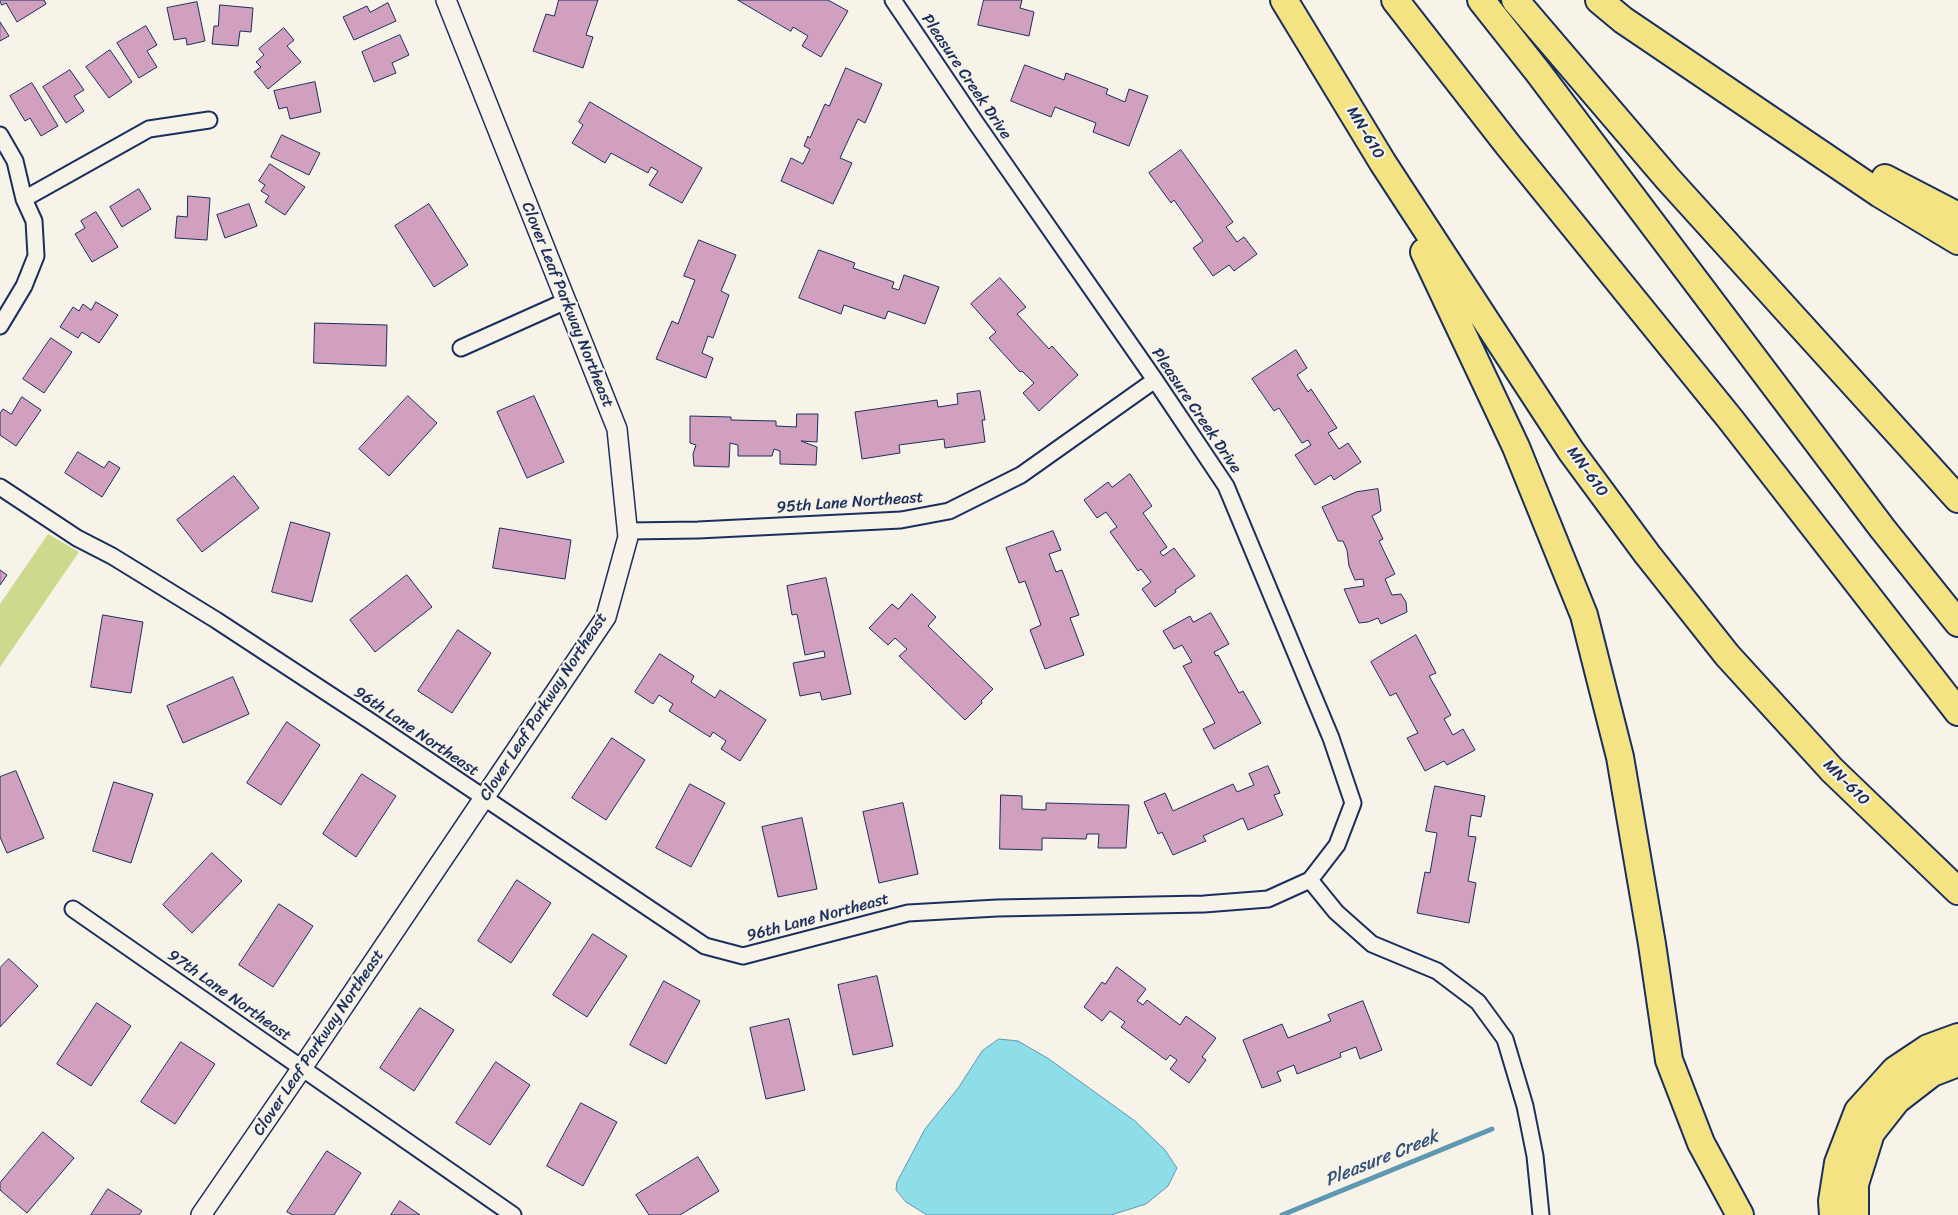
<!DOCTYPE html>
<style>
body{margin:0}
canvas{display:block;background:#f7f3e8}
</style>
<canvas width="1958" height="1215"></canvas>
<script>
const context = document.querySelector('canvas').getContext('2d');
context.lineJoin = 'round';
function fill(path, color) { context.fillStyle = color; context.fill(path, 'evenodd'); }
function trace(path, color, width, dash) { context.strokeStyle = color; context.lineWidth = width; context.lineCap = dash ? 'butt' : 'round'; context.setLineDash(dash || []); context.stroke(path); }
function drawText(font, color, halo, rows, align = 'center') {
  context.font = font + ' Sriracha,sans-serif'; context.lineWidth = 4.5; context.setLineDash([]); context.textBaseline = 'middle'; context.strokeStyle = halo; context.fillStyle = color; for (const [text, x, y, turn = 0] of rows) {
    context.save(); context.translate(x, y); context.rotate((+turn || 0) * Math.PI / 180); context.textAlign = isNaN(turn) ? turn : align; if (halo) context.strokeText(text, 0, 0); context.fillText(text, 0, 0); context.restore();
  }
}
const green = new Path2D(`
 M48,534L79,552L0,667V604Z`);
const water = new Path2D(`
 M999,1039L1018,1041L1049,1059L1135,1121L1165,1150L1177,1168L1168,1186L1146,1204L1111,1215H927L906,1202L896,1190L897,1182L925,1129L959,1087L982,1051Z`);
const stream = new Path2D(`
 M1282,1215L1492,1129`);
const building = new Path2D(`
 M0,0H44L46,4L17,22L6,3L2,5Z
 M559,0H598L586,35L593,37L583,68L533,51L546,14L554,16Z
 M738,0H828L848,11L821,57L802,46L808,36L793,27L791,31Z
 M984,0H1022L1020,8L1034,12L1029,36L978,25Z
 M197,2L205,41L187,45L186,38L174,40L167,8Z
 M388,3L396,21L354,40L343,17L367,6L370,12Z
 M220,5L253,8L251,32L240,31L238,46L212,44L214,26H218Z
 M0,22L9,36L0,41Z
 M146,26L157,45L147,51L157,67L139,78L117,43Z
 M284,28L294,40L287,46L301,62L268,89L254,72L261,67L256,62L264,55L259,49Z
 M400,35L409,55L392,63L396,73L374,82L362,52Z
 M110,50L132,82L109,98L86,67Z
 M1025,65L1064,80L1066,73L1108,89L1106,94L1125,102L1129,89L1148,96L1129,146L1093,132L1096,123L1055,107L1051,117L1011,101Z
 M846,68L882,84L865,123L858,119L840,158L852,163L833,204L781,181L791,158L803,164L810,149L804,146L808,136L810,138L825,104L829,106Z
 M70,70L84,90L74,96L84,111L66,123L43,87Z
 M315,82L321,112L290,119L287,107L279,109L274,91Z
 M32,83L58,126L41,136L30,118L25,121L10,96Z
 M590,102L702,168L682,203L649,185L658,171L651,167L648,173L611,153L605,163L572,143L583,125L579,122Z
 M282,135L320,153L309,175L271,157Z
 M1181,150L1233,222L1226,227L1237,242L1244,237L1257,254L1234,271L1229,265L1213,276L1193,248L1203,241L1174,200L1171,203L1149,173Z
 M270,164L305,187L285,215L265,202L269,196L261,191L265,185L259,181Z
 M139,189L151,209L122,227L110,207Z
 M188,196L210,198L207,240L175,238L177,216L187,217Z
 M249,204L257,226L225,238L217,215Z
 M429,204L468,265L434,287L395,226Z
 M96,212L118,247L92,262L75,234L85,228L81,221Z
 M699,240L736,255L721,291L729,295L713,338L708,336L702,353L713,358L706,378L656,359L672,321L678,324L695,280L684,276Z
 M819,250L855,263L853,268L894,282L892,288L899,290L904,275L939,287L925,324L888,311L885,319L844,305L841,314L799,298Z
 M1000,278L1026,307L1017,314L1049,349L1052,346L1078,375L1039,411L1023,393L1034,383L1022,371L1020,372L989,338L996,332L971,304Z
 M96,302L118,315L99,343L82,332L78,338L60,327L73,307L79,311L83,304L91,310Z
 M315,323L387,325L386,366L314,363Z
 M51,338L72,352L44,393L23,379Z
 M1296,350L1307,368L1297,375L1308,392L1311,389L1337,428L1328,433L1339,449L1348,443L1361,462L1334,480L1331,475L1315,485L1295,455L1311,445L1308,440L1302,443L1279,408L1274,411L1252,379Z
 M980,391L985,420H982L985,442L945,448L944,439L899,445L900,453L862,459L855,412L937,400L938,407L958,404L957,394Z
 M408,396L437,423L389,476L359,449Z
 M534,396L564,462L527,478L497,412Z
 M22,397L41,410L16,446L0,435V413L3,409L11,414Z
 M797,414H818L817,442L801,441L817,447L816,465L780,464V451L774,449L772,456H738V445L730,443L729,467L694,466L693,454L696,445L690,443V416L731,417V420L776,421V426L796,427Z
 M78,452L104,468L109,461L120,468L102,497L65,473Z
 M1130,474L1152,506L1143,513L1167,547L1160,552L1163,556L1174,548L1195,576L1175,590L1176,592L1155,607L1142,589L1151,582L1141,569L1138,571L1110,532L1117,527L1106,512L1097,518L1084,500L1108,482L1112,487Z
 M234,476L259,508L202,552L177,520Z
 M1378,489L1381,511L1372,516L1383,539L1379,541L1395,574L1385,579L1392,595L1401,594L1406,602L1407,612L1381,624L1378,618L1368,622L1359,623L1344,589L1364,586L1363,579L1355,580L1349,566L1347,550L1343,541H1338L1322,507L1356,492Z
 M291,522L330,533L312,602L272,592Z
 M500,528L571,540L565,579L493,568Z
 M1053,531L1061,550L1049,554L1056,572L1062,570L1079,615L1070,618L1084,655L1045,669L1030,630L1041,625L1025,581L1019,583L1006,548Z
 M0,570L7,575L0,585Z
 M407,575L432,607L375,652L350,620Z
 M826,578L851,694L822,700L820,692L800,696L793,663L825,657L824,651L805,655L797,614L792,615L787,586Z
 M912,594L936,617L928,626L993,689L981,701L982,703L965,720L899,656L907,649L895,638L888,645L869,628L892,604L898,609Z
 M1211,613L1229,644L1214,652L1216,656L1218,655L1239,693L1243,691L1261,723L1214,749L1203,729L1215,723L1183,666L1192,662L1182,645L1174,649L1163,631L1190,616L1193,622Z
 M103,615L143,622L131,693L91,687Z
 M458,630L491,653L452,713L418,691Z
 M1416,635L1436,673L1429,676L1451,715L1444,719L1453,735L1463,729L1475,750L1447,765L1444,761L1425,771L1407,738L1418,733L1396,693L1390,696L1371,662Z
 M660,654L694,676L691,682L715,698L720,690L766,720L740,761L721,749L726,741L713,732L710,737L669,711L673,704L659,695L653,704L635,692Z
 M233,677L249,714L183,743L167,706Z
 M287,722L320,745L281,805L247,783Z
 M612,738L645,760L606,820L572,798Z
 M1268,766L1280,793L1274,795L1283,815L1248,830L1243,818L1203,836L1206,841L1173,855L1162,832L1158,834L1144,802L1165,793L1173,811L1233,784L1237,792L1254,785L1249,774Z
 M16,771L44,838L7,853L0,837V777Z
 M362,774L396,796L356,857L323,834Z
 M114,782L153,794L131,863L93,851Z
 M690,784L725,803L691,867L656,848Z
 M1435,786L1485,796L1481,817L1471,815L1468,836L1476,837L1468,881L1476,883L1469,923L1417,913L1425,872L1430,873L1437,833L1426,831Z
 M1001,795L1022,796V809L1046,810V803L1129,805L1126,848H1098L1099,834H1087L1086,839L1042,838V850L1000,849Z
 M903,803L918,874L879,883L863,812Z
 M802,818L817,889L778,897L762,827Z
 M212,853L242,881L192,933L163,905Z
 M517,880L551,903L511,963L478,941Z
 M279,904L313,926L273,987L239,965Z
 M593,934L627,956L587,1017L553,995Z
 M9,959L38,986L0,1027V968Z
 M1117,967L1146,989L1137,1001L1143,1005L1147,1000L1180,1025L1186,1016L1216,1038L1202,1057L1206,1060L1189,1083L1170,1069L1177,1060L1170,1055L1166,1060L1121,1027L1125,1022L1110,1011L1102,1021L1084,1007L1102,982L1105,984Z
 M877,976L893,1046L853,1055L838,985Z
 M664,981L700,1001L666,1064L630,1045Z
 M1363,1001L1382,1050L1360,1059L1356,1047L1340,1053L1341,1057L1297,1074L1294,1065L1277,1072L1281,1081L1262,1088L1243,1040L1282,1024L1288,1038L1331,1021L1328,1015Z
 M97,1003L131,1026L91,1086L57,1064Z
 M420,1008L454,1030L414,1091L380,1068Z
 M789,1019L805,1090L766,1099L750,1028Z
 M181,1042L215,1064L175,1124L141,1102Z
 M496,1062L530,1085L490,1145L456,1123Z
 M581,1103L617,1122L583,1186L547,1166Z
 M43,1132L74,1158L27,1213L0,1190V1183Z
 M327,1151L361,1173L334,1215H293L287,1212Z
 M698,1157L719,1191L680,1215H649L636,1195Z
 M108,1189L142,1211L139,1215H91Z
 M400,1201L420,1215H391Z`);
const minor = new Path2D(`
 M893,0L976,123L1155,380L1226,486L1331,738L1353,803L1337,845L1310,880
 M0,135L15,161L24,199L34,221L36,256L24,286L0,326
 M24,199L149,129L209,120
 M461,348L566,301
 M0,487L77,538L112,556L216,620L370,721L705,946L743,956L908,913L997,908L1204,904L1268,899L1310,880L1336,912L1372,944L1437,971L1478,1002L1505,1039L1525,1106L1535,1156L1541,1215
 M628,531L698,530L901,520L949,511L1021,475L1155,380
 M73,909L513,1215`);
const tertiary = new Path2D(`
 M201,1215L302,1068L606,617L628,537L617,429L446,0`);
const motorway = new Path2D(`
 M1284,0L1383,163L1571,451L1647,554L1727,655L1832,770L1958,891
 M1395,0L1508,145L1731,420L1958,712
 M1481,0L1538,72L1882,528L1958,623
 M1515,0L1668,179L1958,499
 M1599,0L1623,20L1880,194L1958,241
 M1885,178L1958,216
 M1424,252L1516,447L1584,615L1620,757L1652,944L1669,1060L1701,1143L1740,1215
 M1833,1215L1832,1201L1838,1163L1858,1111L1895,1070L1928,1048L1958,1037
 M1855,1215V1184L1871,1133L1897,1100L1932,1073L1958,1063`);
const streetNames = [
 ["Pleasure Creek Drive",966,77,56],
 ["MN-610",1365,133,59],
 ["Clover Leaf Parkway Northeast",567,305,68],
 ["Pleasure Creek Drive",1196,411,56],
 ["MN-610",1587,472,54],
 ["95th Lane Northeast",850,503,-4],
 ["Clover Leaf Parkway Northeast",544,707,-57],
 ["96th Lane Northeast",416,732,34],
 ["MN-610",1846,783,45],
 ["96th Lane Northeast",818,918,-15],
 ["97th Lane Northeast",229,996,35],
 ["Clover Leaf Parkway Northeast",319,1043,-56]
];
const waterNames = [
 ["Pleasure Creek",1382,1159,-22]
];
fill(green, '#cdda8d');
fill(water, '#8ddee8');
trace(water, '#5f98b1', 1);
trace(stream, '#5f98b1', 5);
fill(building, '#d1a0bf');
trace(building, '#1b2f5e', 1);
trace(minor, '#1b2f5e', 19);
trace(tertiary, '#1b2f5e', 22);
trace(motorway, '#1b2f5e', 30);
trace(minor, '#f7f3e8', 15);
trace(tertiary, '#f7f3e8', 19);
trace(motorway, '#f4e382', 26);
drawText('16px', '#1b2f5e', '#f7f3e8', streetNames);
drawText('italic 18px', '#32527a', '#f7f3e8', waterNames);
</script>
